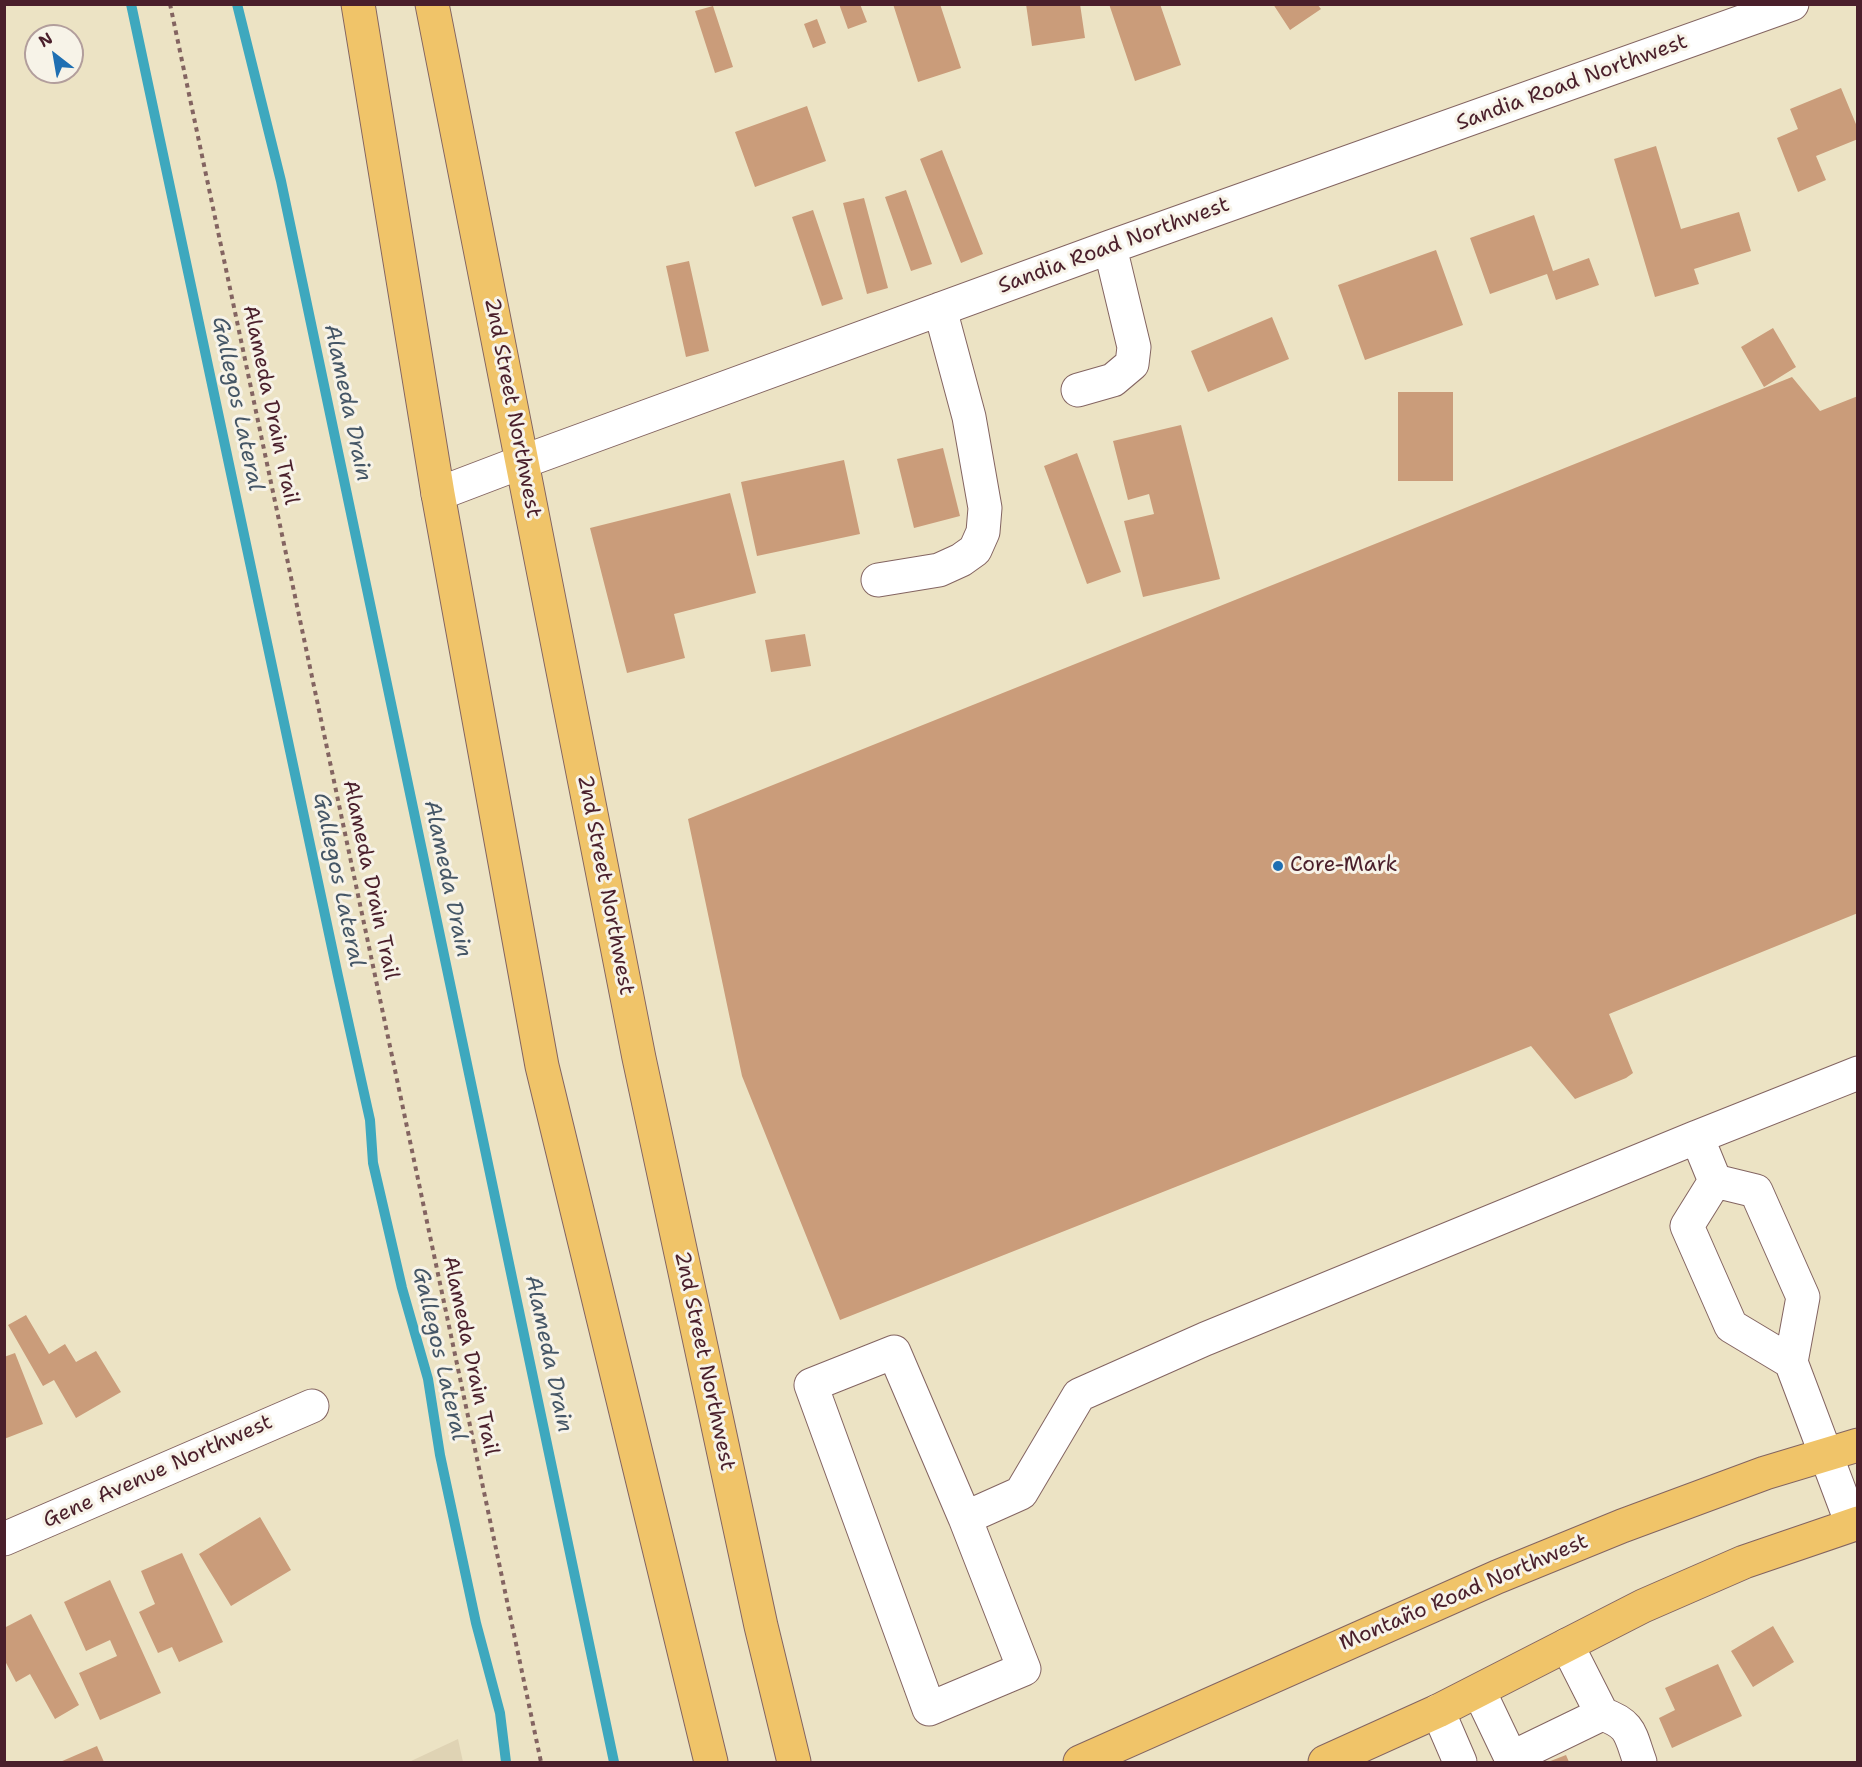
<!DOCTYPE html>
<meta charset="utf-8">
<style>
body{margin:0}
#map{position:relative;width:1862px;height:1767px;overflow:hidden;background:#ece3c4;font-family:"Shantell Sans",sans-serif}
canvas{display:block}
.frame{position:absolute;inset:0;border:6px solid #4a1f2b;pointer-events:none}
.north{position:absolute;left:24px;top:24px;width:60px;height:60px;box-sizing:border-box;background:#f7f3e8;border:2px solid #b29e9c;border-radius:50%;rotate:329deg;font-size:16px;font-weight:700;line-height:24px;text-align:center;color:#4a1f2b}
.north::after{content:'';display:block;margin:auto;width:21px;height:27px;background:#1f6fb2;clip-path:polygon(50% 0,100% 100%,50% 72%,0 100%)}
</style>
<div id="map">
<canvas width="1862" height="1767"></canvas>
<div class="frame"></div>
<div class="north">N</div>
</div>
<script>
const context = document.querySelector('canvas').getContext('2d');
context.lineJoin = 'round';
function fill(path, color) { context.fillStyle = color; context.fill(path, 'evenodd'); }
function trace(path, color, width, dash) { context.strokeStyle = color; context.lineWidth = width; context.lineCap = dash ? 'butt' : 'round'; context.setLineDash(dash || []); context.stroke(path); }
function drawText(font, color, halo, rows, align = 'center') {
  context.font = font + ' "Shantell Sans",sans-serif'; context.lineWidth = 6; context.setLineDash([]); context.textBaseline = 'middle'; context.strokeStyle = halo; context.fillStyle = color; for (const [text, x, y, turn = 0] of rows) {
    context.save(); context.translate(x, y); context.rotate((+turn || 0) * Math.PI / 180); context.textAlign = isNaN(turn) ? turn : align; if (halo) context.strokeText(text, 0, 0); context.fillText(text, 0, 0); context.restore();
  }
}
const built = new Path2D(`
 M458,1739L463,1762H409Z`);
const stream = new Path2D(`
 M131,4L338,976L370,1120L373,1163L402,1288L428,1379L440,1455L476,1623L500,1713L506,1762
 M237,4L281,181L614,1762`);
const building = new Path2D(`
 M839,4H860L867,22L848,29Z
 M893,4H940L961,68L918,82Z
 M1026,4H1080L1085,38L1032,46Z
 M1109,4H1160L1181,65L1135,81Z
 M1273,4H1317L1321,9L1290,30Z
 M713,6L733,67L715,73L695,11Z
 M817,19L826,43L813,48L804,24Z
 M1841,88L1858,129V139L1816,156L1826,180L1798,192L1777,138L1798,129L1790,109Z
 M807,106L826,161L755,187L735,132Z
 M1656,146L1681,229L1739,212L1751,251L1694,269L1699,284L1655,297L1614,159Z
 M942,150L983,254L961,263L920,159Z
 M906,190L932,264L911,271L885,197Z
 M864,198L888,288L867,294L843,203Z
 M813,210L843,299L822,306L792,217Z
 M1534,215L1553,271L1589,258L1599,285L1556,300L1547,274L1490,294L1470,238Z
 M1436,250L1463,325L1365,360L1338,285Z
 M689,261L709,351L686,357L666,266Z
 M1272,317L1289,359L1208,392L1191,351Z
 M1773,328L1796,367L1764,387L1741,347Z
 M1792,377L1820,411L1858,396V913L1609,1014L1633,1073L1626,1078L1575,1099L1531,1046L840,1320L742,1076L688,819Z
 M1398,392H1453V481H1398Z
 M1181,425L1220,579L1143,597L1124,521L1154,514L1149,494L1128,500L1113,441Z
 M943,448L960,516L914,528L897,459Z
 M1077,453L1121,572L1087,584L1044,466Z
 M844,460L860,534L757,556L741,482Z
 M730,493L756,593L674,614L685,658L627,673L590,528Z
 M805,634L811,666L771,672L765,640Z
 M26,1315L49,1354L65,1344L76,1362L96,1351L121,1392L76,1418L54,1380L43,1386L8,1325Z
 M15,1353L43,1424L4,1439V1357Z
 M260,1517L291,1570L231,1606L199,1554Z
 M182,1553L223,1642L179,1662L172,1647L158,1653L139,1612L155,1604L141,1571Z
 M110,1580L161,1693L100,1720L79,1673L117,1656L110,1640L86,1651L64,1602Z
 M31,1614L79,1705L55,1719L30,1674L16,1682L4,1659V1628Z
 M1773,1626L1794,1662L1753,1687L1731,1651Z
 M1718,1664L1742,1716L1672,1748L1659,1718L1675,1710L1665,1688Z
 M97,1746L104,1762H60Z
 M1566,1755L1569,1762H1548Z`);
const path = new Path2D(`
 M170,4L541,1762`);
const minor = new Path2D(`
 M1078,390L1113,380L1132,364L1134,347L1110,247
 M438,494L522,462L1110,247L1792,4
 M878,580L939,570L961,560L975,550L983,532L985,508L969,417L940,309
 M1715,1181L1756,1191L1803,1297L1791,1362L1852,1524
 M1715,1181L1687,1226L1731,1326L1791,1362
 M1715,1181L1697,1137L1858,1073
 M965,1518L1024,1669L929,1709L811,1385L894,1352L965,1518L1021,1493L1079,1395L1205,1339L1697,1137
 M4,1539L312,1406
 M1479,1691L1511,1758L1602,1714L1567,1645
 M1438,1711L1460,1762
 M1602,1714C1632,1724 1630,1735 1640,1762`);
const major = new Path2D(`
 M358,4L438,494L542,1066L711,1762
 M432,4L639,1058L761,1626L794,1762
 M1080,1762L1497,1577L1622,1526L1765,1473L1858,1445
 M1325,1762L1438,1711L1643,1606L1744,1562L1858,1523`);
const markers = [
 [1278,866,6,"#1f6fb2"]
];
const streetNames = [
 ["Sandia Road Northwest",1572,83,-20],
 ["Sandia Road Northwest",1114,246,-20],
 ["Alameda Drain Trail",270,405,78],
 ["2nd Street Northwest",512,408,79],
 ["Alameda Drain Trail",370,880,78],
 ["2nd Street Northwest",605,885,79],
 ["Alameda Drain Trail",470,1356,78],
 ["2nd Street Northwest",704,1361,78],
 ["Gene Avenue Northwest",158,1472,-24],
 ["Montaño Road Northwest",1464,1593,-23]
];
const poiNames = [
 ["Core-Mark",1290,866]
];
const waterNames = [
 ["Alameda Drain",347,403,78],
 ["Gallegos Lateral",237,404,78],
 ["Alameda Drain",447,879,78],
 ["Gallegos Lateral",338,880,78],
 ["Gallegos Lateral",439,1354,77],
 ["Alameda Drain",548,1354,78]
];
fill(built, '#dfd3b4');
trace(stream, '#3ea8be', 10);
fill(building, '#ca9c7a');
trace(minor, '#836461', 35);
trace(major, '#836461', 35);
trace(path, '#836461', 4, [4.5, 4.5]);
trace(minor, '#fff', 33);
trace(major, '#f0c469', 33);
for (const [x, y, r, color] of markers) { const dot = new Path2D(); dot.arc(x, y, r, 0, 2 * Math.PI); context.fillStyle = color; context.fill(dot); trace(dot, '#f7f3e8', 2); }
drawText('21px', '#4a1f2b', '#f7f3e8', streetNames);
drawText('21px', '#4a1f2b', '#f7f3e8', poiNames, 'left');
drawText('italic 22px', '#455666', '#f7f3e8', waterNames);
</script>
